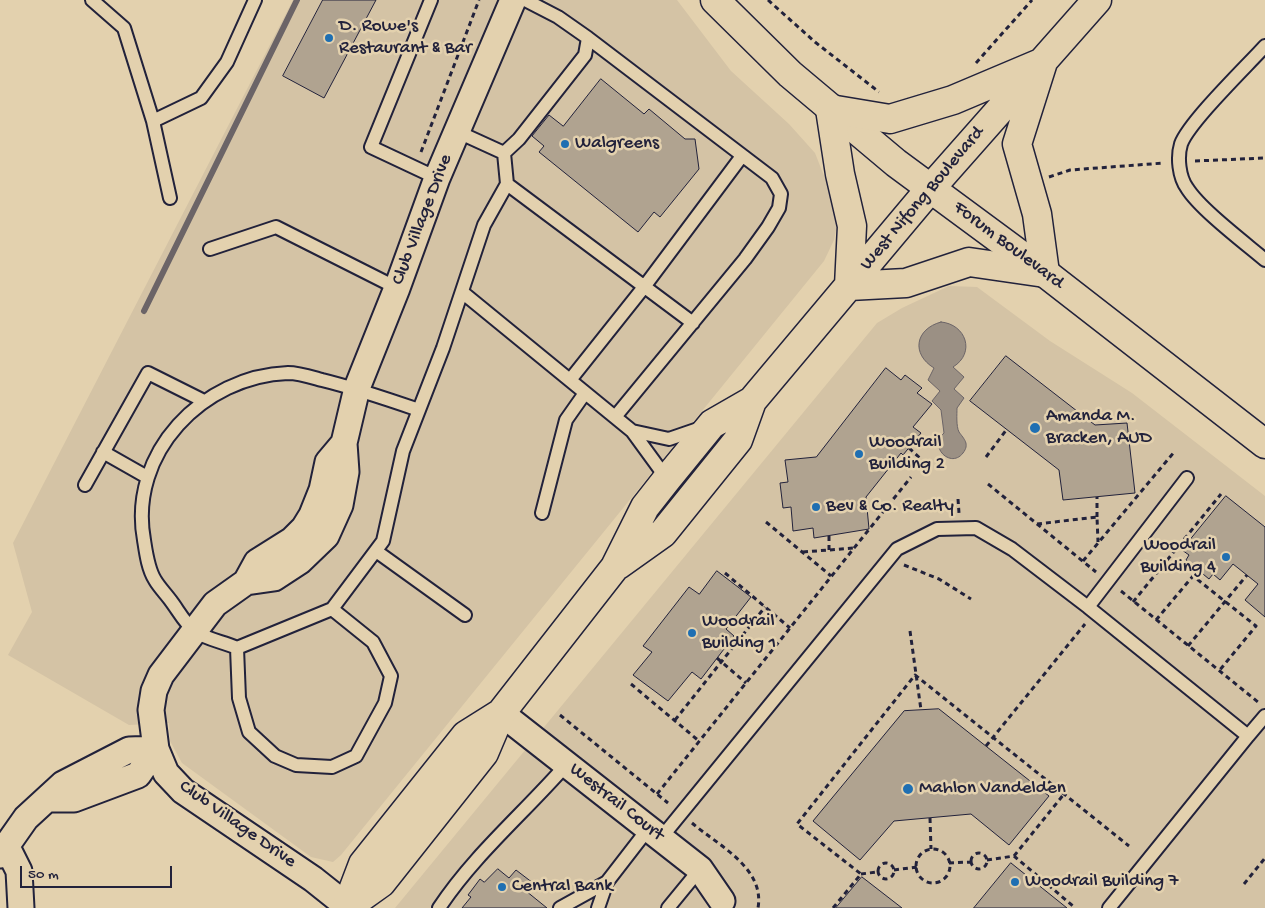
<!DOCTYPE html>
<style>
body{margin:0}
#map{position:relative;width:1265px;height:908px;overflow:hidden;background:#e3d1ae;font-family:"Gochi Hand",sans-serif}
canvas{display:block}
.scale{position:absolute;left:20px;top:866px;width:152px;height:22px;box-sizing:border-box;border:2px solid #22223b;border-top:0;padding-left:6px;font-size:15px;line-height:18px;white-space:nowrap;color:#22223b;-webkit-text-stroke:4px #e3d1ae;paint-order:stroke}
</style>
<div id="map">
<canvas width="1265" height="908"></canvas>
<div class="scale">50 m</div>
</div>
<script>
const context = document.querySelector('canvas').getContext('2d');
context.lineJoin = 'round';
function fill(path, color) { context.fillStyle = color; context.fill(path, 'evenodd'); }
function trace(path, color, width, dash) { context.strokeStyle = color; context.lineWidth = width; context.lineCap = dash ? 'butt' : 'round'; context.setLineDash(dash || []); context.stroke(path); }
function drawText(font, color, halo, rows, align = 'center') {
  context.font = font + ' "Gochi Hand",sans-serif'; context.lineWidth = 5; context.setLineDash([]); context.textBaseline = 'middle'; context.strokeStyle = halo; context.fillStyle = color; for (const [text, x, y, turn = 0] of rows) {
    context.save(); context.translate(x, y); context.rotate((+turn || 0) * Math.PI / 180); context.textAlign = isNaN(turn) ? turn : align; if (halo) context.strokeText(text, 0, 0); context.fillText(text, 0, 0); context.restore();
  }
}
const built = new Path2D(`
 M293,0H677L731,71L789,124L815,153L837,209V225L834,240L824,261L341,855L333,862L311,857L182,763L170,741L169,723L129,725L8,655L32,612L13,543Z
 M949,286L977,287L1050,341L1132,393L1265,496V908H395L877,323L902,308Z`);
const water = new Path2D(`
 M941,322C966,324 976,353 953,367L964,377L954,389L964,398L957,408C957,414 956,426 959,432C964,439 970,444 963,453C951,469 928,447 944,433L941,410L932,401L940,391L928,380L934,368C911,354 915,329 941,322Z`);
const stream = new Path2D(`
 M144,311L297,0`);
const building = new Path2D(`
 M323,0H376L324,98L283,76Z
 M601,79L644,114L649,109L685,139H695L699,169L660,217L654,212L638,232L539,152L544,146L532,136L549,115L563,126Z
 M1006,356L1095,425L1127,423L1135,493L1063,500L1059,470L970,401Z
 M886,368L901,380L905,375L922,388L917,393L932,404L913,427L921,433L903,455L901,453L866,497L869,529L814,538L813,528L793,531L791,507L783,508L780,483L788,482L785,460L816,457Z
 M1226,496L1265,527V617L1245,600L1258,584L1233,564L1220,580L1213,574L1209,579L1186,560L1189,555L1182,550Z
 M717,571L751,597L726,629L734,636L701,679L692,672L668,701L633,675L652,652L643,646L689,587L699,594Z
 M939,709L1049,796L1009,845L971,814L894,821L860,860L813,821L904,711Z
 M1011,863L1067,908H974Z
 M498,869L509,878L516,870L533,883L526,891L547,908H462L471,897L468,895L480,879L484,882Z
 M862,877L902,908H836Z`);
const path = new Path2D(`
 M768,0L815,42L879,92
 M976,63L1032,0
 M421,152L479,0
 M1195,161L1265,158
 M1049,177L1070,170L1164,163
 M909,448L922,460
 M986,457L1007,429
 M988,484L1096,572
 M958,499L959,513
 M1097,517V497
 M766,522L831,576
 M1037,524L1097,517L1098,542
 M829,536V550
 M803,552L854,548
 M1083,561L1175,451
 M904,565L939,579L971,599
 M725,573L790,628
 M1121,591L1258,702
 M1133,602L1221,494
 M1156,620L1193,576L1256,626L1219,671
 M910,631L921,710
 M1188,646L1247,575
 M717,658L746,683
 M631,684L699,741
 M560,715L668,803
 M675,720L765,607
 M986,746L1085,624
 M657,794L911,477
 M930,818L931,849
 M692,823C719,846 765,868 758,908
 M916 866a17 17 0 1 1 34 0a17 17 0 1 1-34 0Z
 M971 861a8 8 0 1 1 16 0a8 8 0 1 1-16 0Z
 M1014,856L1064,794
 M987,860L1014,856L1073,906L1071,908
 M949,863L971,862
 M878 871a8 8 0 1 1 16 0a8 8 0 1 1-16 0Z
 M894,870L917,867
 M861,874L877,872
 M1244,884L1265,858
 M833,908L861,874L797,824L915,675L1129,846`);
const service = new Path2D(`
 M92,0L124,28L153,121L170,198
 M431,0L371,147L437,178
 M588,38L772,178L781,194L779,208L768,227L745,259L615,417
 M1265,46C1247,66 1189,122 1181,144C1177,157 1179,177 1187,188C1200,209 1245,243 1265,260
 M153,121L201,98L227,62L255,0
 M458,132L504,153L519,139L585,55L588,38L558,17L525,0
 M507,184L693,323
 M210,249L276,227L397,288
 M462,292L632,431L667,479
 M570,380L644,287L742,156
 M419,410C387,399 355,388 322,380C311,377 299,373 288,373C203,376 128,453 144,540C146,553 148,569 155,580C159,587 166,594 171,601C178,610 185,624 195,631C205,639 224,642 237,648L332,609L383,541L403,451L443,348L484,225L507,184L504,153
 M632,431L669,439L701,428
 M103,452L147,477
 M85,485L148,373L204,401
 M542,513L566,420L585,393
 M376,551L465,615
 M1088,607L1187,478
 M237,648L239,698L249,732L275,756L296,765L332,767L356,756L385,703L391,676L373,642L332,609
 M1248,736L1265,716
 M661,838L897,549L937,529L976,528L1012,549L1088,607L1248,736L1109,908
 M439,908C474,855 524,813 566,765
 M560,908L607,882
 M598,908L607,882L648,829
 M668,908L700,869`);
const minor = new Path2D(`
 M344,443L328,462L322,490L312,515L304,528L292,540L257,562L246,582L215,604L161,675L154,691L151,710L156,749L166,773L183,791L313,879L347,906
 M246,582L274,578L300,561L326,536L340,505L346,472L344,443L357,388L397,288L437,178L513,0
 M501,713L700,869L722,901
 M47,799H74L138,775L156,749
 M6,845L19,871L21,908
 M0,855L26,818L63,784L129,750L156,749`);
const tertiary = new Path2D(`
 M715,0L790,74L896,163L1045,273L1265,444`);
const secondary = new Path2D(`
 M1043,62L1017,144L1037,214L1045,273L969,262L906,283L849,286L852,226L840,174L830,109L890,119L953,100Z
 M618,565L663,533L738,440L752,401
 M347,906L363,864L466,735L501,713
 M346,908L381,883L484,753L501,713L615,567L645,507L667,479L712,424L752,401L930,189L1097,0`);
const markers = [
 [329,38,5,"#1f6fb2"],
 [565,144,5,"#1f6fb2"],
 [1035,428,6,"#1f6fb2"],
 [859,454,5,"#1f6fb2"],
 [816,507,5,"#1f6fb2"],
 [1226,557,5,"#1f6fb2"],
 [692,633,5,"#1f6fb2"],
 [908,789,6,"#1f6fb2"],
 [1015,882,5,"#1f6fb2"],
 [502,887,5,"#1f6fb2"]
];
const poiNames = [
 ["D. Rowe's",339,27],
 ["Restaurant & Bar",339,49],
 ["Walgreens",575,144],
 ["Amanda M.",1046,417],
 ["Bracken, AUD",1046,439],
 ["Woodrail",869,443],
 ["Building 2",869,465],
 ["Bev & Co. Realty",826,507],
 ["Woodrail",1216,546,"right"],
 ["Building 4",1216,568,"right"],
 ["Woodrail",702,622],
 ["Building 1",702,644],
 ["Mahlon Vandelden",919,789],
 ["Woodrail Building 7",1025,882],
 ["Central Bank",512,887]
];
const streetNames = [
 ["West Nifong Boulevard",923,199,-50],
 ["Club Village Drive",423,220,-69],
 ["Forum Boulevard",1008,246,37],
 ["Westrail Court",616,803,38],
 ["Club Village Drive",237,825,35]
];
fill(built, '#d4c3a5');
fill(water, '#9b9084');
trace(water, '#6b6467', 1);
trace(stream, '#6b6467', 6);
fill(building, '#b0a390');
trace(building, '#22223b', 1);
trace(service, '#22223b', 16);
trace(minor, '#22223b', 29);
trace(tertiary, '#22223b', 31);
trace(secondary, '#22223b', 31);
trace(path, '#22223b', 3, [5, 4]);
trace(service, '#e3d1ae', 12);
trace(minor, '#e3d1ae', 25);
trace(tertiary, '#e3d1ae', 28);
trace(secondary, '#e3d1ae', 28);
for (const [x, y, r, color] of markers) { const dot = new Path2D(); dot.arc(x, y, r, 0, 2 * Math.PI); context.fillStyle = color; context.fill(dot); trace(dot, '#e3d1ae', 2); }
drawText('19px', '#22223b', '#e3d1ae', poiNames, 'left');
drawText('19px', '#22223b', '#e3d1ae', streetNames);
</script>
